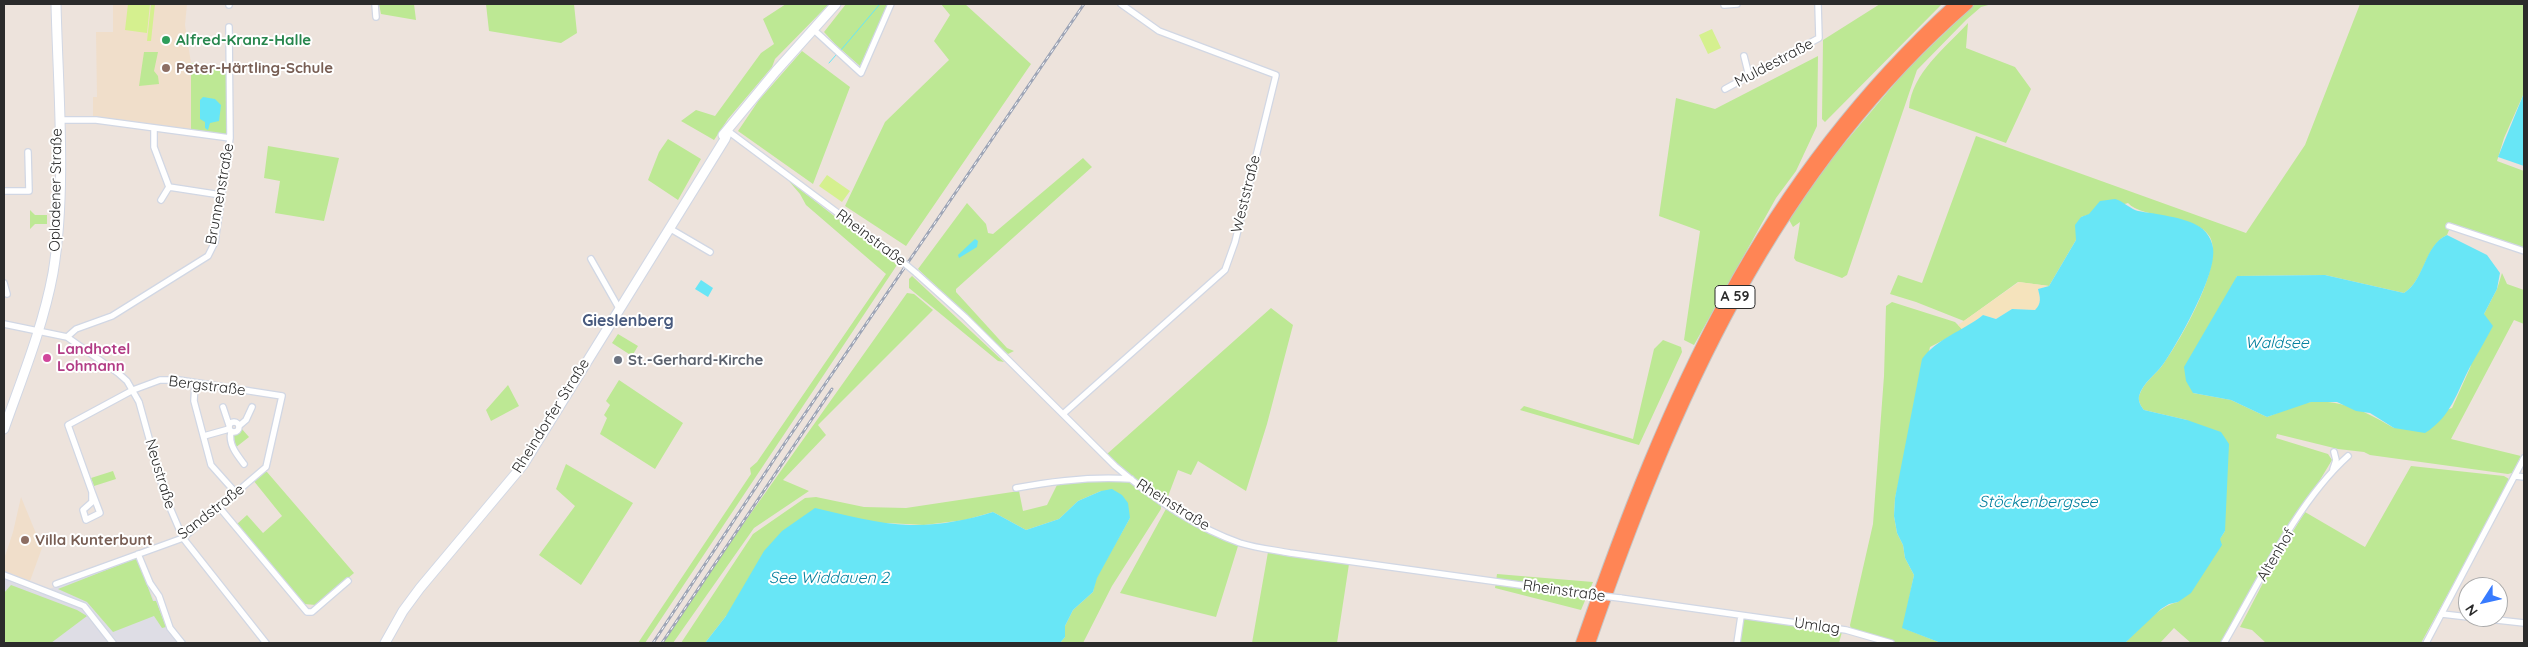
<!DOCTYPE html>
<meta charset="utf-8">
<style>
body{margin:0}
#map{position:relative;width:2528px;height:647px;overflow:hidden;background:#ede3dc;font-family:Quicksand,sans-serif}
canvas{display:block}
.frame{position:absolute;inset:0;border:5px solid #2b2b2b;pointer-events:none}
.north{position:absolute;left:2458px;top:577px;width:50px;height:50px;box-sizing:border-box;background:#fff;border:1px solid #aaa;border-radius:50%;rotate:235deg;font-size:14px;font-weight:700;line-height:20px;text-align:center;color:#2b2b2b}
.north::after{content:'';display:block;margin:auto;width:18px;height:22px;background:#377bff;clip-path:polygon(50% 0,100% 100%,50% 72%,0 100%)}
</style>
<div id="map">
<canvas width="2528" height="647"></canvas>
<div class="frame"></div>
<div class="north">N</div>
</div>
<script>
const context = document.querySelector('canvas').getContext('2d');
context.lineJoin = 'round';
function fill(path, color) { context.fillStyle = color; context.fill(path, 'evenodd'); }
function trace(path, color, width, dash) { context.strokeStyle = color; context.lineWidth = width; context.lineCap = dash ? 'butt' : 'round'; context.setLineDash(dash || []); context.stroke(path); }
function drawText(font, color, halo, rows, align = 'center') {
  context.font = font + ' Quicksand,sans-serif'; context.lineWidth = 4; context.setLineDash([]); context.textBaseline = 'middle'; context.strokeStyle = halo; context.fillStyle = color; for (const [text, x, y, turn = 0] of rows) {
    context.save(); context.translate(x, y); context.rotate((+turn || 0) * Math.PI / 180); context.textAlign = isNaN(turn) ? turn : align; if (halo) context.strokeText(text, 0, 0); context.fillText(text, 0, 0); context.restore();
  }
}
const industrial = new Path2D(`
 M137,557L154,600L157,599L179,643H4V579L38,593Z`);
const education = new Path2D(`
 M113,4H187L185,25L191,63V131L93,119V97H97L96,32H113Z
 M21,497L42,548L30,581L4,571V559L13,532Z`);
const green = new Path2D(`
 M379,4H414L416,20L381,14Z
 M486,4H574L577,33L561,43L489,31Z
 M786,4H829L775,59L772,67L728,119L714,140L681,121L696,110L715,116L761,53L774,44L763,19Z
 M846,4H888L860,66L835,44L824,32Z
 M941,4H965L1031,64L906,246L845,206L885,122L949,60L934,41L950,15Z
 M1880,4H1942L1825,122L1822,119L1823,40Z
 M1975,4H1992L1981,7L1966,20L1917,70L1847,275L1842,278L1796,261L1794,258L1800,222L1793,227L1788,218L1827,164L1907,69Z
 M2360,4H2524V93L2504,138L2497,161L2524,171V250L2451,225L2447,235C2425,245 2425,280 2404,293L2325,275L2237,276L2193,393L2231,400L2267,417C2281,412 2297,404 2311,402C2340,398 2371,414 2394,428L2452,408L2470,368L2484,314L2497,289L2502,273L2507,284L2524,290V324L2514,320L2451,439L2521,456L2512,473L2508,474L2370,455L2364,452L2338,449L2277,434L2276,438L2328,454L2332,460L2222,643H2191L2174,628L2160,643H2125C2140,628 2157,607 2178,602L2225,531L2187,420L2144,410C2141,406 2138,402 2139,396C2144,381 2157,374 2164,363C2181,339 2224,265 2210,237C2197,214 2141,219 2128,203L2081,217L2076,240L2049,286L2018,282L1964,321L1916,302L1890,294L1898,275L1922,283L1976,136L2246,233L2305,145Z
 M1968,23L1966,48L2015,67L2031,89L2006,143L1909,108C1912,73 1945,48 1968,23Z
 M802,51L850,87L813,184L738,131L759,100Z
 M144,52H158L154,71L158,76L159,84L139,86Z
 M1818,56L1817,126L1796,171L1776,198L1694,345L1684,340L1700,231L1659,216L1676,98L1715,109Z
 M191,63L228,70V134L226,136L191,131Z
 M668,139L701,159L678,200L648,180L659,152Z
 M268,146L339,158L324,221L275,213L280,181L264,178Z
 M1083,158L1092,167L956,289V292L1007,348L1014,351L1008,354L918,269L967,203L986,224L988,233L993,234Z
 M788,180L897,265L645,643H638L751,474L750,468L757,462L886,274L806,205L800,194Z
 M30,210L35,215H47V224H35L30,229Z
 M912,276L1004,362L998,361L909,288V279Z
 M907,293L914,294L933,310L818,425L826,435L783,480L809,491L754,528L673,643H663L734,537Z
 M1892,302L1955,322L1963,330L1930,347L1895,498L1894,516L1897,533L1903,545L1905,558L1914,575L1903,628L1941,643H1897L1851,629L1850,625L1873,524L1884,376L1886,306Z
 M1271,308L1293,325L1267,424L1246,491L1198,461L1191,475L1178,470L1167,499L1134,478L1107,454Z
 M618,334L638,346L632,356L612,343Z
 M1663,340L1681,347L1682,352L1639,445L1520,410L1524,406L1633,439L1654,349Z
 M619,380L683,423L655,469L600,434L607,418L604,415L610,405L606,401Z
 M508,385L519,406L491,421L486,410Z
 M241,428L249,437L235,448L232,437L239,433Z
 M566,464L633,503L581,585L539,555L575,506L556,489Z
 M2411,466L2504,476L2509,479V483L2421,643H2266L2252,630L2240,627L2275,560L2305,512L2365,547Z
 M113,471L116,479L94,486L91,478Z
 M263,472H267L354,573L316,605L304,604L237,524L247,515L263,533L282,516L253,480Z
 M1112,479L1130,481L1161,504V509L1112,586L1083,643H1060L1065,637V626L1073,610L1093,592L1096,578L1130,518L1101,491L1078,501L1059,519L1026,530L993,512L965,520L924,525L887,523L726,616L705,643H681L753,534L805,498L816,497L864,507L906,508L1019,491L1023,511L1047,505L1058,483Z
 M1167,507L1195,525L1238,546L1216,617L1120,593Z
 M1268,552L1349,564L1337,643H1252Z
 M137,558L153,601H156L166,627L162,628L154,616L113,632L87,602L58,589Z
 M1497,574L1593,582L1581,610L1495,588Z
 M11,585L77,610L87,616L51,643H4V593Z
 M1744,618L1839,631L1842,632L1839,643H1739Z`);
const sand = new Path2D(`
 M2019,282L2049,286L2038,289C2040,297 2042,304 2035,310L2012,309L1996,319L1983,315L1963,330L1958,325Z`);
const pitch = new Path2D(`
 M128,4H150L147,33L125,30Z
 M151,4H155L151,41H147Z
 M1712,29L1721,48L1708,54L1699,35Z
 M827,175L850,191L842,202L819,186Z`);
const water = new Path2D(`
 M2524,93V166L2498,157Z
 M203,97L215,99L221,105L219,121L210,123L208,130L205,128V122L200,119V100Z
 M2115,199C2123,201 2132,210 2138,211C2155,214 2185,217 2200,227C2209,233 2215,245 2213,257C2211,283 2179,341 2164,363C2156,375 2143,382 2139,396C2138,402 2141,406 2144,410L2187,420L2221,432L2229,444L2225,531L2220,539L2222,545L2191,593L2178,602L2169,604L2161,609L2125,643H1941L1902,628L1914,575L1905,558L1903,545L1897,533L1894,516L1895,498L1922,359C1936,339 1963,331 1983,315L1996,319L2012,309L2035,310C2042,303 2040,297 2038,289L2049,286L2076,240L2075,225L2081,217L2089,214L2100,201Z
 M2447,235L2487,255L2500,273L2497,289L2484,314L2493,326C2486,339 2478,353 2470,367C2457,392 2451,417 2425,433L2394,428L2370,413L2356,411L2337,402H2311L2267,417L2231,400L2193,393L2186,381L2184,367L2237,276L2325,275L2404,293C2425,280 2424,245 2447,235Z
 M975,239L978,241L977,247L959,258L958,255Z
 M701,280L713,288L708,297L695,289Z
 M1112,489L1122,495L1128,503L1130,518L1097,578L1093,592L1073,610L1065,626V637L1060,643H705L726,616L764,551L782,531L815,508C846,515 878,524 910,525C937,526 967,520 993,512L1026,530L1059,519L1078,501L1101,491Z`);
const stream = new Path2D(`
 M841,50L880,4
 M829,63L836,55`);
const minor = new Path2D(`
 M375,4L376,17
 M229,5V4
 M1724,5L1737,4
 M814,30L861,73L891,4
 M1744,56L1749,76
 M1725,89L1819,38L1818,4
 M59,120H96L230,138
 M154,128V147L169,187L161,200
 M728,131L898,258
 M169,187L221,195
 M4,191H29L28,152
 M2449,226L2524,251
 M669,228L710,252
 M591,259L620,310
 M916,273L965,317L1115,466C1151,497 1195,527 1240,543C1256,548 1274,550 1290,553L1585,594
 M4,283L7,294
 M4,324L67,337L118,373L127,381L139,402L165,496L183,538L266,643
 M67,337L76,329L112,316L208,256L215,242L230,138L229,27
 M195,383L194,401L211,465L236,493
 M223,407L229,425
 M1063,414L1225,270L1235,242L1276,75L1159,31L1121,4
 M229 427a5 5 0 1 1 10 0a5 5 0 1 1-10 0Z
 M239,426L246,420L252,407
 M231,432C228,444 237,455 244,464
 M204,436L229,429
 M2333,469L2336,460L2334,452
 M2515,476L2524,477
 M1016,488C1053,481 1093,476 1131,479
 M219,507L307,612H312L348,581
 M138,554L150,583L159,596L170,628L182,643
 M4,575L84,606L113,643
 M56,584L183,538L266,467L282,396L179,380H160L133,390L68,425L92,492V502L83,510L86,520L100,513L92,492
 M1620,598L1846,630L1891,643
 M2442,614L2468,617
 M2470,617L2524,623
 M1737,643L1741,616
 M2224,643C2259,583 2297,502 2348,456
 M2426,643L2524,458`);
const secondary = new Path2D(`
 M723,135L776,71L836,4
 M4,429C22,378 43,327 53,273C67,189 58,90 56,4
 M385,643L403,611L420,588L523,465L725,139L728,131`);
const motorway = new Path2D(`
 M1581,643C1667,396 1757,185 1955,4
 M1590,643C1673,404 1772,174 1968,4`);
const rail = new Path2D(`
 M653,643L785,443L1084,4
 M662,643L832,389`);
const minorBridge = new Path2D(`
 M898,258L916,273
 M1585,594L1620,598`);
const markers = [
 [166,40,5,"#2e9e5b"],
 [166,68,5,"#8d6e63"],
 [47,358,5,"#d1479c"],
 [618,360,5,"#6b7280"],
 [25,540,5,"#8d6e63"]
];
const shields = [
 [1735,297,40]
];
const shieldNames = [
 ["A 59",1735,297]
];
const leisureNames = [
 ["Alfred-Kranz-Halle",176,40]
];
const streetNames = [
 ["Muldestraße",1774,63,-28],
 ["Opladener Straße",56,190,-89],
 ["Brunnenstraße",220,194,-80],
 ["Weststraße",1246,194,-76],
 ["Rheinstraße",871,238,37],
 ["Bergstraße",207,386,7],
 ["Rheindorfer Straße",551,416,-58],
 ["Neustraße",160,474,73],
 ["Rheinstraße",1173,505,32],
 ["Sandstraße",211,512,-38],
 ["Altenhof",2276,555,-59],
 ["Rheinstraße",1564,591,8],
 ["Umlag",1817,626,8]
];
const educationNames = [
 ["Peter-Härtling-Schule",176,68],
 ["Villa Kunterbunt",35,540]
];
const hotelNames = [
 ["Landhotel",57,349],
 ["Lohmann",57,366]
];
const worshipNames = [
 ["St.-Gerhard-Kirche",628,360]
];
const neighbourhoodNames = [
 ["Gieslenberg",628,321]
];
const waterNames = [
 ["Waldsee",2277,343],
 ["Stöckenbergsee",2038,502],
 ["See Widdauen 2",829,578]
];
fill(industrial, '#dedde5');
fill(education, '#f0deca');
fill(green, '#bde894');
fill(sand, '#f5e3bc');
fill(pitch, '#d5f08f');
fill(water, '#68e6f6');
trace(stream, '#68e6f6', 1);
trace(minor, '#d1d7e4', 8);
trace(secondary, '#d1d7e4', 11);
trace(motorway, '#c4c4c4', 12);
trace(minor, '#fff', 5.5);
trace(secondary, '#fff', 9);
trace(motorway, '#ff8555', 10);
trace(rail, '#9ea5b6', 3);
trace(rail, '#fff', 1, [4]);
trace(minorBridge, '#d1d7e4', 8, []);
trace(minorBridge, '#fff', 5.5);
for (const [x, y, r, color] of markers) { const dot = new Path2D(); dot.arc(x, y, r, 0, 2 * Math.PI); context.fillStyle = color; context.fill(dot); trace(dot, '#fff', 2); }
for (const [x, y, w] of shields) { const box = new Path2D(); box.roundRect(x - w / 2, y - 11.5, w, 23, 4); context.fillStyle = '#fff'; context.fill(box); trace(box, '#2b2b2b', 1); }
drawText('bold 14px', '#2b2b2b', null, shieldNames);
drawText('bold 15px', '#27864d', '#fff', leisureNames, 'left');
drawText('15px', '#2b2b2b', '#fff', streetNames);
drawText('bold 15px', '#785e54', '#fff', educationNames, 'left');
drawText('bold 15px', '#b23c85', '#fff', hotelNames, 'left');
drawText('bold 15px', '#5b616d', '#fff', worshipNames, 'left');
drawText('bold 16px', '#485a7e', '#fff', neighbourhoodNames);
drawText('italic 16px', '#05809e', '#fff', waterNames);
</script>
